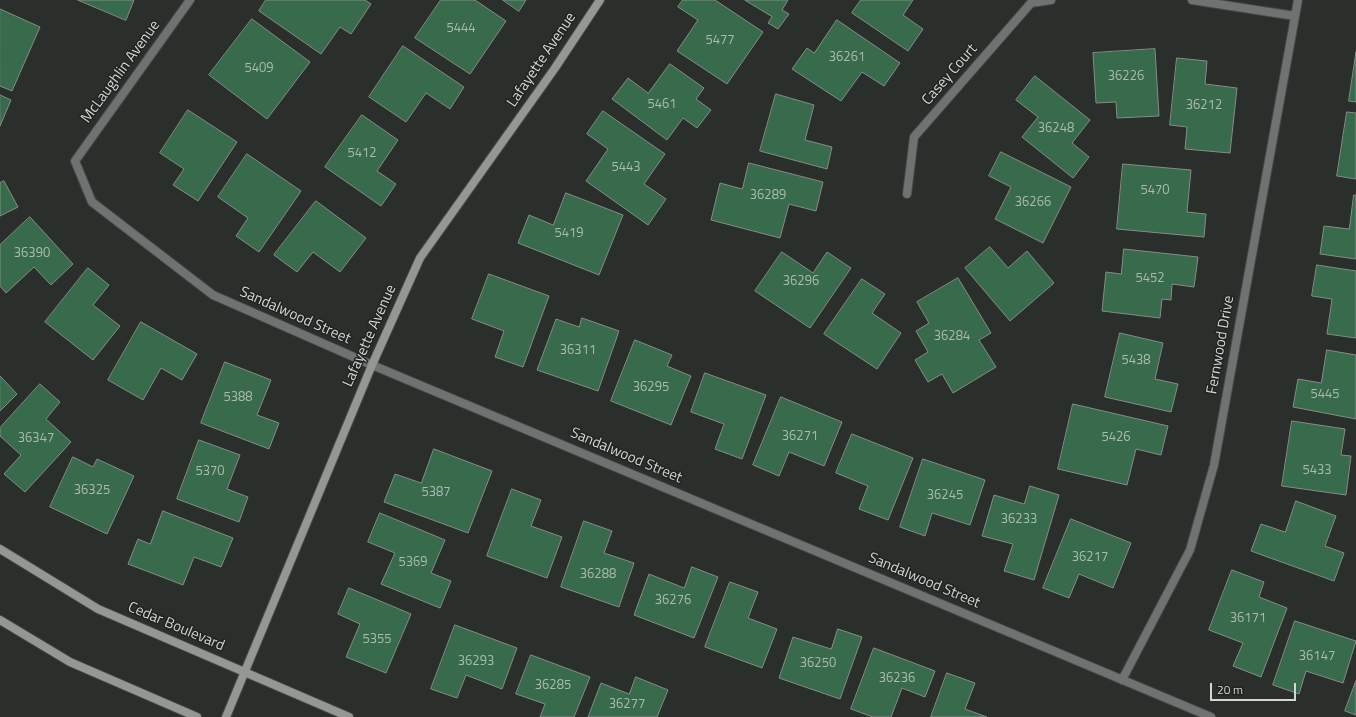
<!DOCTYPE html>
<style>
body{margin:0}
#map{position:relative;width:1356px;height:717px;overflow:hidden;background:#2a2f2c;font-family:"Titillium Web",sans-serif}
canvas{display:block}
.scale{position:absolute;left:1210px;top:683px;width:86px;height:18px;box-sizing:border-box;border:2px solid #d3d6d4;border-top:0;padding-left:5px;font-size:12px;line-height:14px;white-space:nowrap;color:#d3d6d4;-webkit-text-stroke:3px #212522;paint-order:stroke}
</style>
<div id="map">
<canvas width="1356" height="717"></canvas>
<div class="scale">20 m</div>
</div>
<script>
const context = document.querySelector('canvas').getContext('2d');
context.lineJoin = 'round';
function fill(path, color) { context.fillStyle = color; context.fill(path, 'evenodd'); }
function trace(path, color, width, dash) { context.strokeStyle = color; context.lineWidth = width; context.lineCap = dash ? 'butt' : 'round'; context.setLineDash(dash || []); context.stroke(path); }
function drawText(font, color, halo, rows, align = 'center') {
  context.font = font + ' "Titillium Web",sans-serif'; context.lineWidth = 3; context.setLineDash([]); context.textBaseline = 'middle'; context.strokeStyle = halo; context.fillStyle = color; for (const [text, x, y, turn = 0] of rows) {
    context.save(); context.translate(x, y); context.rotate((+turn || 0) * Math.PI / 180); context.textAlign = isNaN(turn) ? turn : align; if (halo) context.strokeText(text, 0, 0); context.fillText(text, 0, 0); context.restore();
  }
}
const building = new Path2D(`
 M78,0H134L126,20Z
 M266,0H365L371,4L351,34L340,27L321,54L259,11Z
 M441,0H475L506,21L470,74L415,38Z
 M503,0H526L519,11Z
 M683,0H715L763,32L727,84L677,51L698,20L678,7Z
 M745,0H788L782,10L789,14L778,29L768,23L772,17Z
 M861,0H913L903,15L923,29L908,51L852,13Z
 M0,9L40,27L12,91L0,86Z
 M252,19L310,62L267,119L209,75Z
 M837,20L900,63L884,86L862,72L841,101L792,69L807,48L814,53Z
 M403,46L464,87L450,109L426,93L406,122L369,97Z
 M1155,49L1159,116L1117,118L1116,102L1096,103L1093,53Z
 M1356,52V102L1349,101Z
 M1177,58L1207,61L1205,84L1237,88L1230,153L1185,149L1187,127L1170,125Z
 M670,64L704,88L696,99L711,110L697,128L683,118L667,140L612,99L628,78L648,93Z
 M1035,76L1090,120L1072,143L1089,157L1073,178L1022,137L1038,117L1016,100Z
 M776,94L814,105L805,140L832,147L827,169L760,151Z
 M0,95L11,100L0,126Z
 M188,110L237,142L198,201L173,185L184,169L160,153Z
 M603,111L665,154L644,184L666,199L648,225L586,181L608,149L587,134Z
 M1347,112L1356,113V179L1337,176Z
 M362,115L398,140L377,171L396,184L381,206L325,167Z
 M1001,152L1071,187L1043,243L995,219L1011,187L989,176Z
 M247,154L301,191L259,252L236,236L248,218L218,197Z
 M749,163L823,182L816,211L789,204L780,238L711,220L720,183L742,189Z
 M1123,164L1191,170L1187,212L1206,214L1204,237L1117,229Z
 M4,181L18,207L0,216V183Z
 M566,193L623,215L599,275L518,243L529,215L553,225Z
 M1354,195H1356V259L1320,254L1324,226L1349,229Z
 M316,201L366,238L340,272L313,252L297,272L274,255Z
 M30,217L73,264L51,285L34,267L6,293L0,286V245Z
 M990,247L1008,268L1027,251L1054,283L1010,321L965,268Z
 M1124,249L1198,257L1194,287L1172,284L1171,300L1162,299L1160,318L1102,311L1106,272L1121,274Z
 M782,252L813,273L827,252L851,268L810,328L755,291Z
 M1317,265L1356,271V338L1327,334L1332,299L1312,296Z
 M88,268L109,285L93,305L120,326L93,360L45,322Z
 M489,274L549,296L523,367L495,357L504,331L472,319Z
 M958,278L991,333L979,340L996,367L953,393L942,374L928,382L915,360L928,352L916,331L929,323L917,302Z
 M862,279L885,294L872,313L901,333L877,369L824,334Z
 M582,318L619,331L598,391L537,370L556,319L579,327Z
 M141,322L197,354L182,380L161,368L143,400L108,380Z
 M1120,333L1163,343L1155,379L1178,384L1171,412L1105,397Z
 M635,340L672,355L667,366L691,376L671,425L611,401Z
 M1327,350L1356,355V419L1293,407L1298,379L1321,383Z
 M225,362L271,380L257,415L279,423L269,449L201,423Z
 M705,373L766,395L742,459L715,449L724,424L691,412Z
 M0,376L17,394L0,411Z
 M40,384L60,402L46,419L71,442L25,492L4,474L21,455L0,436V428Z
 M781,397L842,422L824,466L789,452L779,476L753,465Z
 M1073,404L1168,426L1161,455L1136,449L1127,485L1058,469Z
 M1292,421L1345,429L1341,455L1351,456L1346,495L1282,486Z
 M852,434L913,458L888,520L859,509L868,486L836,473Z
 M199,440L240,455L227,489L248,497L239,522L177,499Z
 M434,449L492,471L468,533L384,502L395,474L421,483Z
 M73,457L93,467L97,459L134,476L107,534L50,507Z
 M923,459L985,480L970,525L932,513L925,536L900,527Z
 M1030,486L1059,495L1034,580L1004,571L1013,544L982,536L994,495L1024,504Z
 M512,489L541,500L531,526L562,537L547,578L487,556Z
 M1296,501L1336,516L1325,546L1344,553L1334,581L1251,551L1261,524L1285,532Z
 M163,511L233,538L221,567L194,557L183,585L128,564L138,539L150,544Z
 M380,513L445,540L431,573L451,581L440,608L381,584L395,553L368,542Z
 M1071,519L1131,543L1113,588L1079,574L1069,598L1043,588Z
 M584,521L612,531L604,553L634,563L619,607L561,587Z
 M692,567L718,577L694,638L634,615L649,574L684,588Z
 M1232,570L1264,582L1259,597L1287,608L1261,677L1233,666L1243,643L1209,630Z
 M730,582L758,592L748,618L777,629L762,668L705,647Z
 M349,588L411,614L386,673L346,657L360,624L338,614Z
 M1295,621L1356,641L1343,683L1306,671L1299,694L1273,685Z
 M455,625L517,648L502,689L466,675L457,698L431,689Z
 M838,629L862,637L840,699L779,678L793,637L831,649Z
 M874,648L935,671L925,697L902,688L891,717H873L851,709Z
 M531,655L590,677L574,717H540L545,704L516,694Z
 M947,673L975,683L965,709L987,717H931Z
 M636,677L668,690L657,717H588L601,683L629,694Z
 M1356,681V715L1345,711Z`);
const street = new Path2D(`
 M190,0L75,161L92,202L213,295L372,365L1211,717
 M1192,0L1295,16
 M907,194L914,137L1031,3L1051,0
 M1122,680L1190,550L1214,465L1298,0`);
const secondary = new Path2D(`
 M0,549L98,609L349,717
 M0,620L70,662L197,717
 M226,717L372,365L420,258L555,68L600,0`);
const numberNames = [
 ["5444",461,29],
 ["5477",720,41],
 ["36261",847,58],
 ["5409",259,69],
 ["36226",1126,77],
 ["5461",662,105],
 ["36212",1204,106],
 ["36248",1056,129],
 ["5412",362,154],
 ["5443",626,168],
 ["5470",1155,191],
 ["36289",768,196],
 ["36266",1033,203],
 ["5419",569,234],
 ["36390",32,254],
 ["5452",1150,279],
 ["36296",801,282],
 ["36284",952,337],
 ["36311",578,351],
 ["5438",1136,361],
 ["36295",651,388],
 ["5445",1325,395],
 ["5388",238,398],
 ["36271",800,437],
 ["5426",1116,438],
 ["36347",36,439],
 ["5433",1317,471],
 ["5370",210,472],
 ["36325",92,491],
 ["5387",436,493],
 ["36245",945,496],
 ["36233",1019,520],
 ["36217",1090,558],
 ["5369",413,563],
 ["36288",598,575],
 ["36276",673,601],
 ["36171",1248,619],
 ["5355",377,640],
 ["36147",1317,657],
 ["36293",476,662],
 ["36250",818,664],
 ["36236",897,679],
 ["36285",553,686],
 ["36277",627,705]
];
const streetNames = [
 ["Lafayette Avenue",542,60,-56],
 ["McLaughlin Avenue",121,72,-54],
 ["Casey Court",950,75,-49],
 ["Sandalwood Street",295,316,24],
 ["Lafayette Avenue",370,336,-66],
 ["Fernwood Drive",1221,345,-80],
 ["Sandalwood Street",626,456,23],
 ["Sandalwood Street",924,581,23],
 ["Cedar Boulevard",176,627,23]
];
fill(building, '#386a4c');
trace(building, '#878c88', 1);
trace(street, '#454a47', 10);
trace(secondary, '#454a47', 10);
trace(street, '#6f7270', 8);
trace(secondary, '#949895', 8);
drawText('13px', '#acbbb2', null, numberNames);
drawText('15px', '#d3d6d4', '#212522', streetNames);
</script>
